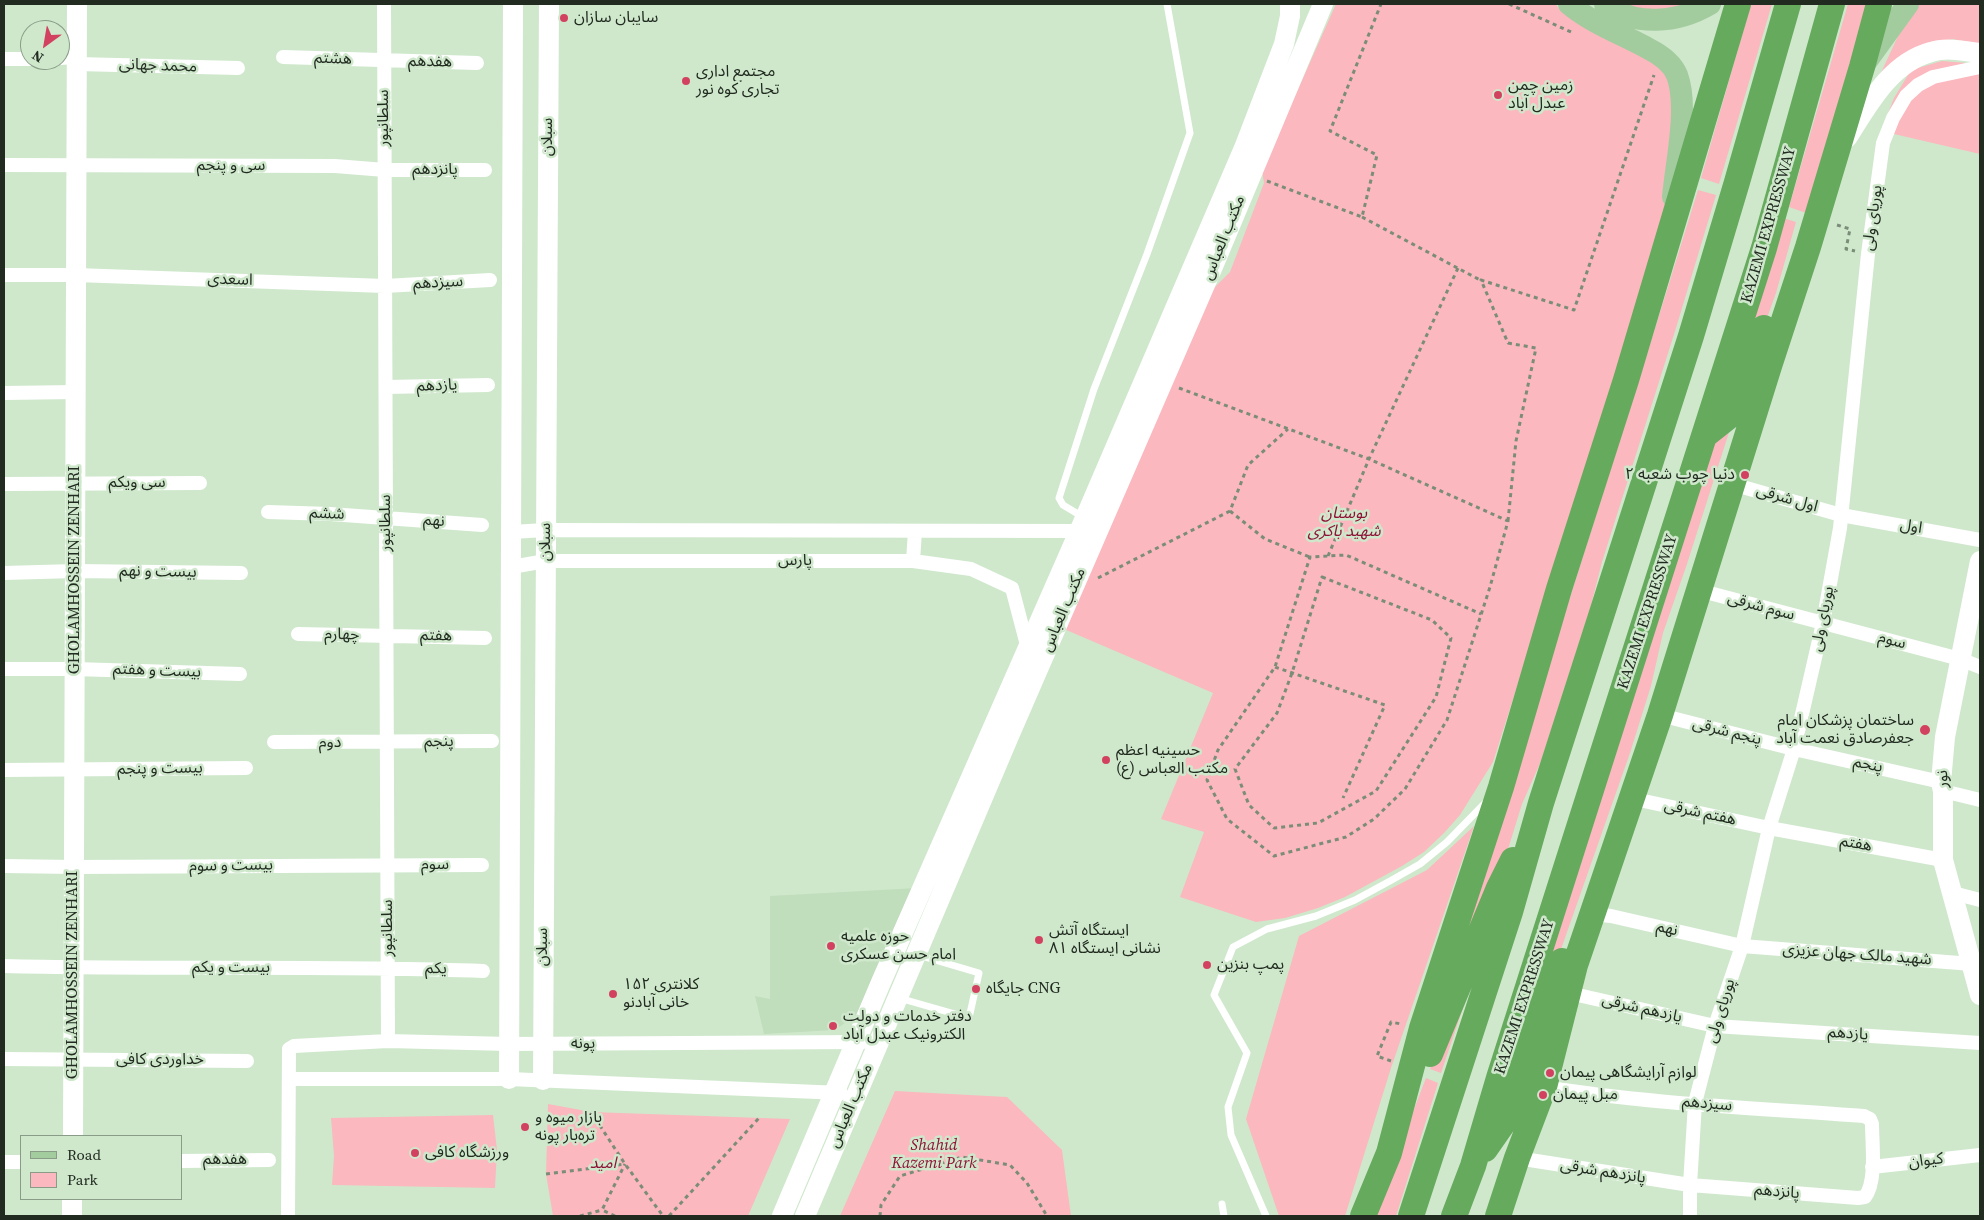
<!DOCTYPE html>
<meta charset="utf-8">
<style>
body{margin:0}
#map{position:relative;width:1984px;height:1220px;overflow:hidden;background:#cfe8cc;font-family:"Source Serif 4",serif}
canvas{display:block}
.frame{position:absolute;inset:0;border:5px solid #212b20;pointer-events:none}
.legend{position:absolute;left:20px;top:1135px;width:162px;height:65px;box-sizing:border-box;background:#cfe8cc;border:1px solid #899c87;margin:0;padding:6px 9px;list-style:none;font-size:15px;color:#212b20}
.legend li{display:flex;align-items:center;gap:10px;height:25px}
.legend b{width:25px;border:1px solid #899c87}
.north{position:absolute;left:20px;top:20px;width:50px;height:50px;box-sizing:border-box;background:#cfe8cc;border:1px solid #899c87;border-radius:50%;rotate:212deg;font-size:14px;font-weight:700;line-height:20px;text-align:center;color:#212b20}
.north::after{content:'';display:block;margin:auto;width:18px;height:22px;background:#d24260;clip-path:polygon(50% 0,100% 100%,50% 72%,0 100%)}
</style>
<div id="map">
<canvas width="1984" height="1220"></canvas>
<div class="frame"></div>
<ul class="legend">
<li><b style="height:6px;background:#a3cc9e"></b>Road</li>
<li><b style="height:14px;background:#fbb8be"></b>Park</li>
</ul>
<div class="north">N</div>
</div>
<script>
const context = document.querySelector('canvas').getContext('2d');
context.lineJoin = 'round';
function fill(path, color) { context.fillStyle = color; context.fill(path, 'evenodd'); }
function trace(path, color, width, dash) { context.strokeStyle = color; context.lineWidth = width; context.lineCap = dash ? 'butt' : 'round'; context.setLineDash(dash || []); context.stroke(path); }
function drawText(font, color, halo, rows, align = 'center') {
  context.font = font + ' "Source Serif 4","Noto Sans Arabic",serif'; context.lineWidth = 5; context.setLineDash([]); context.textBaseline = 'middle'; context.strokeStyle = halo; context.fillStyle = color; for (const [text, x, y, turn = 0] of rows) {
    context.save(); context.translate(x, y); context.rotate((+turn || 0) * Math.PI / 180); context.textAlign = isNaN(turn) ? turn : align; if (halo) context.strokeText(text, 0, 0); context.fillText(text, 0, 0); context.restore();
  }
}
const built = new Path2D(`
 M917,888L865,1009L835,1030L764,1034L755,996L770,999V896Z`);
const green = new Path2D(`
 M1336,4H1555L1559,8L1668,70L1676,101L1666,203L1636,313L1493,762L1460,815L1444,833L1424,852L1402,866L1345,897L1318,908L1285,918L1256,922L1180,897L1204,832L1161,819L1213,693L1064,629L1207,295L1230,272L1264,183L1262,170Z
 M1626,4H1689C1668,9 1646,15 1626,4Z
 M1751,4H1772L1719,184L1701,178Z
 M1848,4H1868L1806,213L1789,207Z
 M1917,4H1980V45L1953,39L1917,47L1879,77L1906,19Z
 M1942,61L1967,63L1980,66V154L1881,131L1894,98L1911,70Z
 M1698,190L1716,195L1676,328L1602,562L1590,609L1541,761L1522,804L1509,846L1446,990C1529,723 1616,457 1698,190Z
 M1780,217L1796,222L1776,293L1753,357L1687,564L1663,633L1651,686L1630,753L1553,972L1534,999Z
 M1474,826L1391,1068L1345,1216H1279L1246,1119L1299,936L1427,870Z
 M1488,934L1441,1073L1430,1069Z
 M1426,1078L1438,1083L1396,1216H1373Z
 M895,1091L1007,1097L1062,1150L1071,1216H840Z
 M548,1104L592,1112L790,1119L748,1216H553L546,1174Z
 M493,1115L497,1150L495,1188L332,1185L334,1156L331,1118Z`);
const path = new Path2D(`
 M1509,4L1571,32
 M1267,181L1362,217L1377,155L1330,131L1381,4
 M1362,217L1480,280
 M1837,225L1850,229L1846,249L1855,251
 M1179,388L1369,459L1508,521L1490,587L1447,720L1405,789L1374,819L1346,837L1274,856L1227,819L1207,780L1218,750L1275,667L1310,557L1346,555L1481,614
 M1230,511L1265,539L1310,557
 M1508,521L1516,441L1536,348L1508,343L1481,280L1574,310L1654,75
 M1328,556L1369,459L1458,268
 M1322,577L1432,620L1451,638L1436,697L1376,791L1318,823L1274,828L1249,805L1235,769L1277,713L1292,673Z
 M1098,578L1230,511L1248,465L1288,429
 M1275,667L1385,705L1343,798
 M1391,1061L1377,1056L1391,1022L1401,1024
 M591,1112L625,1164L663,1216
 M546,1174L625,1164
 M580,1216L602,1210
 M615,1216L602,1210L625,1164
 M669,1216L759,1118
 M880,1216L881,1205L900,1176L962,1157L1010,1165L1027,1183L1047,1216`);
const lane = new Path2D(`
 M1083,517L1063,505L1059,498L1094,389L1147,254L1190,133L1167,4
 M899,998L969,1018L979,973L918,955
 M1222,1204L1224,1216
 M1266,1216L1231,1135L1228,1107L1247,1053L1214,995L1233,947L1267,929L1316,916L1355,900L1390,881L1420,864L1447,842L1486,802`);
const street = new Path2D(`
 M384,4L388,1041
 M283,57L477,63
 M60,58L77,57
 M4,59H30
 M77,64L238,68
 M4,165L335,166L385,170H485
 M4,275H76L385,286L490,280
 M386,387L488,385
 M4,393L76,392
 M4,484L200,483
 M1732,484L1841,515L1980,540
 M268,512L330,514L482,525
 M511,532L546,530L1080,531L1087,533
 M913,561L915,531
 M511,567L546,561H913L971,569L1012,588L1028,649
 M4,573L75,571L241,573
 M1698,590L1960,659L1980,667
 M298,634L485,638
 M4,669H74L240,674
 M1660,715L1794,749L1941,782
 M274,742L492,741
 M4,770L246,768
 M1943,791L1980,800
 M1630,798L1769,828L1943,860
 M4,866L74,867L482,865
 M1953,893L1980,900
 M1592,914L1611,916L1742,946L1972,964
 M4,966C164,970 324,965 483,971
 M1569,993L1715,1026L1980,1043
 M4,1059L247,1061
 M289,1079H509L841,1093
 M1517,1158L1690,1185L1858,1198L1865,1197C1877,1181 1872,1144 1872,1124L1870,1119L1864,1116C1758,1108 1649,1104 1544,1087
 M181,1161L269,1160
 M4,1162H21
 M1872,1167L1980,1155
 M288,1216L289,1049L294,1046L388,1041L509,1044L863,1042
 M1690,1216V1185L1695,1103L1715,1026L1742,946L1769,828L1794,749L1823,623L1840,528L1868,254L1883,143L1893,118L1906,96L1918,85L1933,77L1980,67`);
const secondary = new Path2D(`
 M1847,138C1868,105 1890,63 1931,52C1946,47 1965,51 1980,53
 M1980,561L1945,737L1941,782L1943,791V860L1980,995
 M509,1079L513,4
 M543,1080L549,4
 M73,1136L77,4
 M72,1216V1199
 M782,1216L882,980L1085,518L1244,148L1284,44L1290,16V4
 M805,1216L1009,736L1214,264L1323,4`);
const primary = new Path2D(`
 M1569,4C1593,24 1622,34 1649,49C1661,55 1672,63 1677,75C1689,107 1676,163 1673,197
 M1605,4C1635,27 1678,23 1710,4
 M1866,62L1908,4`);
const highway = new Path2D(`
 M1705,435L1729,416L1764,328
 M1430,1054L1499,888L1513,860
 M1485,1149L1508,1116L1532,1043L1562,961
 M1363,1216L1389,1153L1422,1028L1501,787L1559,589L1626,380L1738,4
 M1411,1216L1510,912L1541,803L1691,336L1737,182L1788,4
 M1454,1216L1473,1166L1499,1078L1764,248L1832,4
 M1498,1216L1517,1158L1544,1087L1575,965L1660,715L1769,366L1808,247L1862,67L1879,4`);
const markers = [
 [564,18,5,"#d24260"],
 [686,81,5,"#d24260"],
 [1498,95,5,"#d24260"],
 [1745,475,5,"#d24260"],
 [1925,730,6,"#d24260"],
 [1106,760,5,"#d24260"],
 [1039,940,5,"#d24260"],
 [831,946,5,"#d24260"],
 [1207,965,5,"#d24260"],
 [976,989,5,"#d24260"],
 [613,994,5,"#d24260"],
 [833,1026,5,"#d24260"],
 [1550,1073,5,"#d24260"],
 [1543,1095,5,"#d24260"],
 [525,1127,5,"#d24260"],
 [415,1153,5,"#d24260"]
];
const poiNames = [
 ["سایبان سازان",574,18],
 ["مجتمع اداری",696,72],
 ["تجاری کوه نور",696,90],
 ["زمین چمن",1508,86],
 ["عبدل آباد",1508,104],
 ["دنیا چوب شعبه ۲",1735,475,"right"],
 ["ساختمان پزشکان امام",1914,721,"right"],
 ["جعفرصادق نعمت آباد",1914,739,"right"],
 ["حسینیه اعظم",1116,751],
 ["مکتب العباس (ع)",1116,769],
 ["ایستگاه آتش",1049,931],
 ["نشانی ایستگاه ۸۱",1049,949],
 ["حوزه علمیه",841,937],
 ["امام حسن عسکری",841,955],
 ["پمپ بنزین",1217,965],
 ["کلانتری ۱۵۲",623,985],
 ["خانی آبادنو",623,1003],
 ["جایگاه CNG",986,989],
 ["دفتر خدمات و دولت",843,1017],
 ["الکترونیک عبدل آباد",843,1035],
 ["لوازم آرایشگاهی پیمان",1560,1073],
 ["مبل پیمان",1553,1095],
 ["بازار میوه و",535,1118],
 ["تره‌بار پونه",535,1136],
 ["ورزشگاه کافی",425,1153]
];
const streetNames = [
 ["هشتم",333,59,2],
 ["هفدهم",430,62,1],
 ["محمد جهانی",158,66,2],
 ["سلطانپور",384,118,-90],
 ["سبلان",548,137,-90],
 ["سی و پنجم",231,166],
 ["پانزدهم",435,170],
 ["پوریای ولی",1873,218,-82],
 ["KAZEMI EXPRESSWAY",1769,225,-74],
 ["مکتب العباس",1224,238,-68],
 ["اسعدی",230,280,2],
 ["سیزدهم",438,283,-3],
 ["یازدهم",437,386,-2],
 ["سی ویکم",137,483],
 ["اول شرقی",1787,499,16],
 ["ششم",327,514,3],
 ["نهم",434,521,5],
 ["سلطانپور",386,523,-90],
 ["اول",1911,527,10],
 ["سبلان",546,542,-90],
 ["پارس",795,561],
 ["GHOLAMHOSSEIN ZENHARI",75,570,-90],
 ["بیست و نهم",158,572,1],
 ["سوم شرقی",1761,607,15],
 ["مکتب العباس",1064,610,-67],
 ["KAZEMI EXPRESSWAY",1648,612,-72],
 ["پوریای ولی",1823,619,-79],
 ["چهارم",342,635,1],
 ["هفتم",436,636,1],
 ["سوم",1892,641,15],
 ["بیست و هفتم",157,671,2],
 ["پنجم شرقی",1727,732,14],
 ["پنجم",439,742,-1],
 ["دوم",330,743],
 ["پنجم",1868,765,12],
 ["بیست و پنجم",160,769,-1],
 ["نور",1943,779,-91],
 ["هفتم شرقی",1700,813,12],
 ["هفتم",1856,844,10],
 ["سوم",435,865],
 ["بیست و سوم",231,866,-1],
 ["سلطانپور",388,928,-90],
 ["نهم",1667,929,13],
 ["سبلان",543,947,-90],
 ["شهید مالک جهان عزیزی",1857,955,4],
 ["بیست و یکم",231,968],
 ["یکم",436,969,2],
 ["GHOLAMHOSSEIN ZENHARI",73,975,-90],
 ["KAZEMI EXPRESSWAY",1525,997,-72],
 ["یازدهم شرقی",1642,1009,13],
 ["پوریای ولی",1721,1011,-73],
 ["یازدهم",1848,1034,4],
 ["پونه",583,1044],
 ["خداوردی کافی",160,1060],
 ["سیزدهم",1707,1104,5],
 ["مکتب العباس",851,1106,-67],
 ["هفدهم",225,1160],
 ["کیوان",1926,1161,-7],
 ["پانزدهم شرقی",1603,1172,9],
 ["پانزدهم",1777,1192,5]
];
const parkNames = [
 ["بوستان",1344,514],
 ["شهید باکری",1344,532],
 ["Shahid",934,1146],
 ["Kazemi Park",934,1164],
 ["امید",603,1164]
];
fill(built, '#c0ddbc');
fill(green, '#fbb8be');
trace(path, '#7b8d79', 3, [4, 4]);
trace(lane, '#fff', 7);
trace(street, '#fff', 14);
trace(secondary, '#fff', 20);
trace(primary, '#a3cc9e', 22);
trace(highway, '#66aa5e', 26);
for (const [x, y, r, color] of markers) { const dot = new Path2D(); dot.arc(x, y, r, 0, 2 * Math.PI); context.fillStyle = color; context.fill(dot); trace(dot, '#cfe8cc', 2); }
drawText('16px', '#212b20', '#cfe8cc', poiNames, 'left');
drawText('16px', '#212b20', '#cfe8cc', streetNames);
drawText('italic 16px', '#8f1236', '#cfe8cc', parkNames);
</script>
